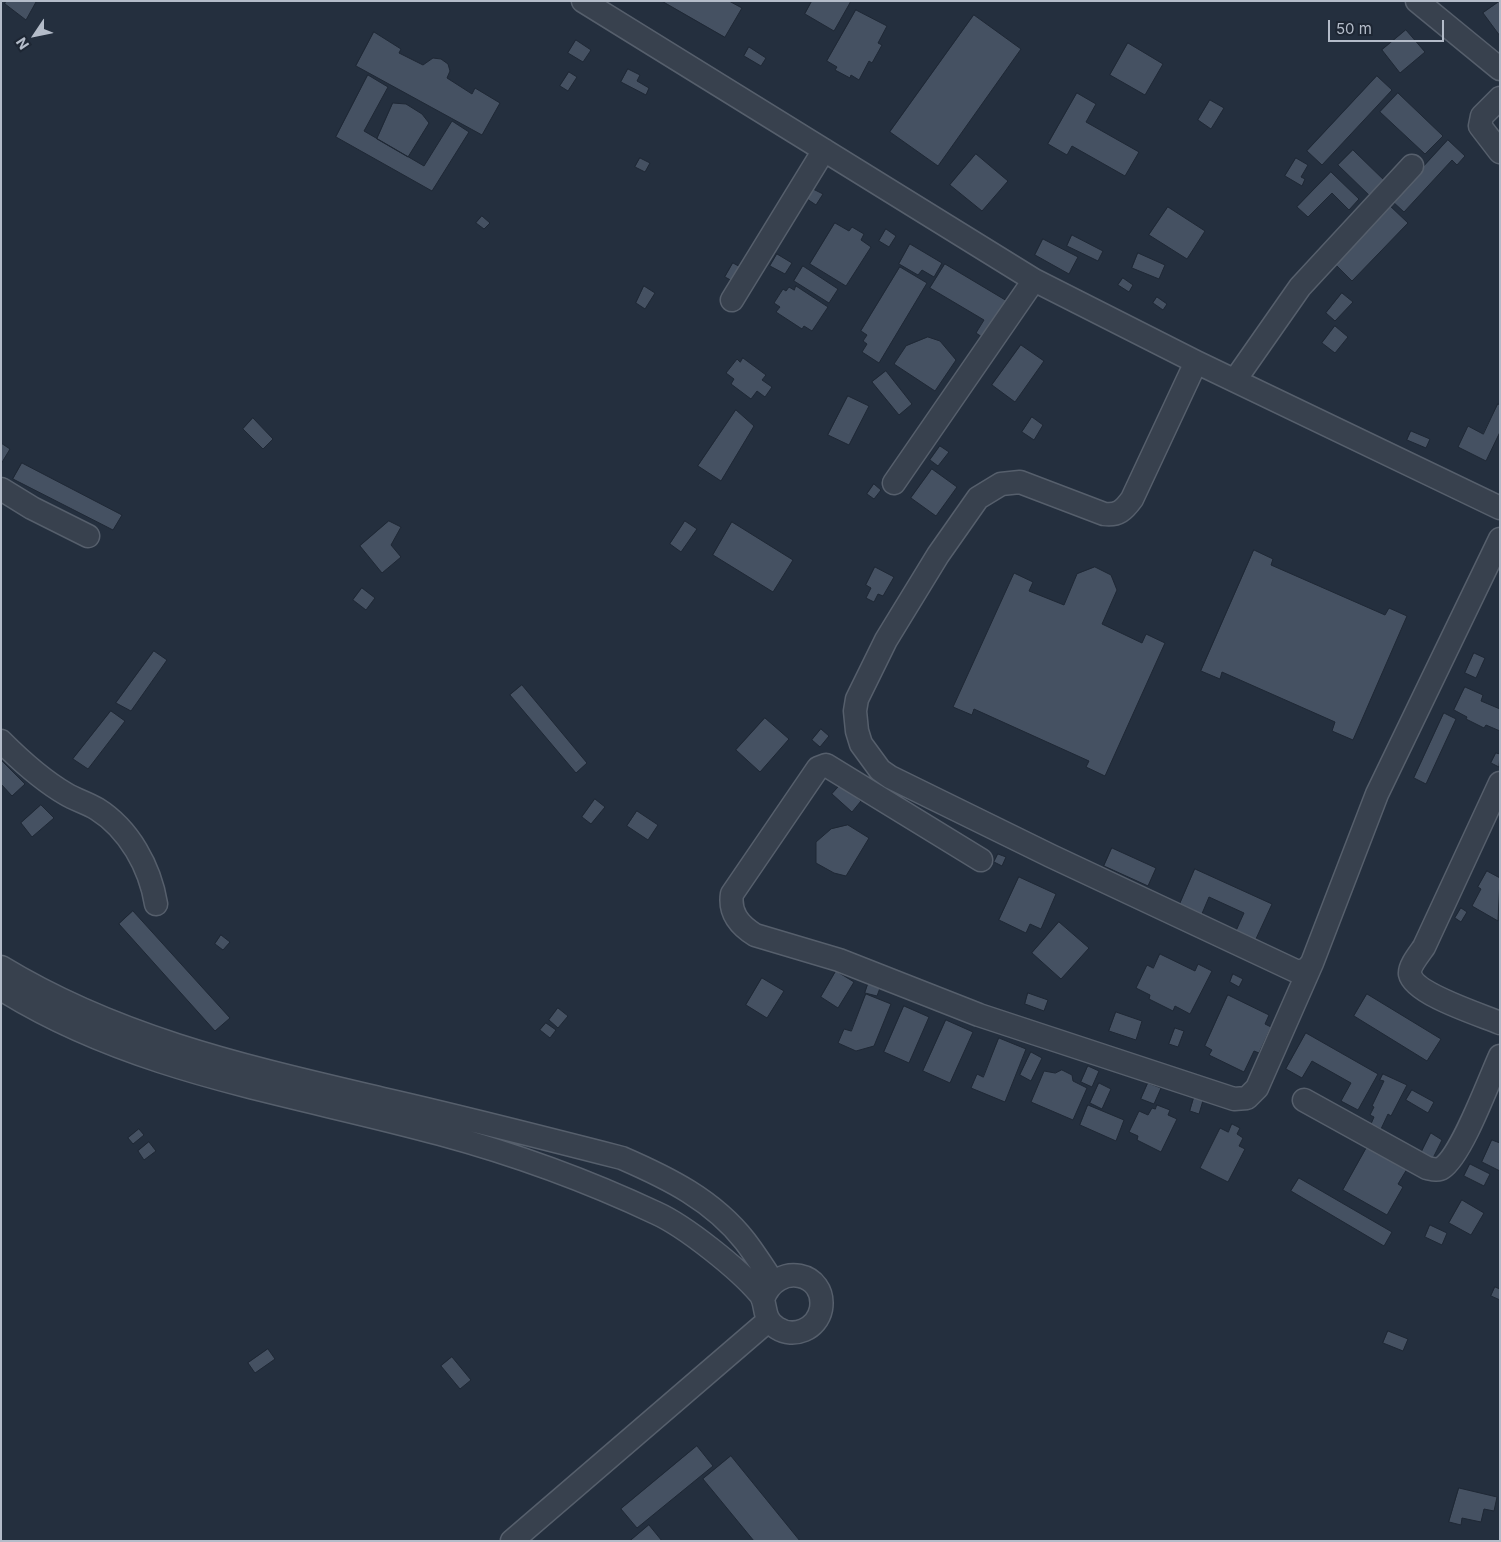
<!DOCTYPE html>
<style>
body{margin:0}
#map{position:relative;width:1501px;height:1542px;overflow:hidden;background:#242f3e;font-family:Inter,sans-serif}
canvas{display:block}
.frame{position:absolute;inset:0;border:2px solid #b4bcc9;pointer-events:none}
.north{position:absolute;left:10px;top:10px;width:50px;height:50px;-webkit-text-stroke:4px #1d2633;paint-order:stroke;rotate:236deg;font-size:14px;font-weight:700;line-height:20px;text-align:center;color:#b4bcc9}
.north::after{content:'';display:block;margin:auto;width:18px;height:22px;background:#b4bcc9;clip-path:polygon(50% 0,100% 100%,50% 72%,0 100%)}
.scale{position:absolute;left:1328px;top:20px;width:116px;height:22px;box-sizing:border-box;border:2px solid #b4bcc9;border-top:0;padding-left:6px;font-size:15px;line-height:18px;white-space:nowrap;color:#b4bcc9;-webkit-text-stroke:4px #1d2633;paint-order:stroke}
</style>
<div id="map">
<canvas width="1501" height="1542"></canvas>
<div class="frame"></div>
<div class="north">N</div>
<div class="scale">50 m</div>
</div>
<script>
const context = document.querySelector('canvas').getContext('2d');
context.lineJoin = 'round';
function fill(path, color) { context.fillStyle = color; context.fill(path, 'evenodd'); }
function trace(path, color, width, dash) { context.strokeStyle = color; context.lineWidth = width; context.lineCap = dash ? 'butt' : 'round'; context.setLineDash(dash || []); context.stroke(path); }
const building = new Path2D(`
 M6,1H35L36,2L26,20L5,4Z
 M662,1H729L742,8L725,37Z
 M812,1H851L834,31L805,14Z
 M1500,1V36L1483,13Z
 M856,10L887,26L878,43L882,45L872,63L869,61L859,80L851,75L850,78L835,70L837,67L827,61Z
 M974,15L1021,49L938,166L890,132Z
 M1406,30L1425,52L1400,73L1382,50Z
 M374,32L401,49L399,53L423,65L433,58L441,59L448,64L450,71L447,78L472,94L475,88L500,103L482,135L356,66Z
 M576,40L591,50L583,62L568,53Z
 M1128,43L1163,64L1145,95L1110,75Z
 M749,47L766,58L761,66L744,56Z
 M628,69L640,75L637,81L649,88L646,95L621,82Z
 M569,72L577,77L568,91L560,86Z
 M368,75L388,87L364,131L424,166L452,121L469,132L432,191L336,137Z
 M1377,76L1392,90L1322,165L1307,151Z
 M1077,93L1096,104L1086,122L1139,152L1125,176L1072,146L1067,155L1048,144Z
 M1398,93L1443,136L1425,154L1380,112Z
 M1210,100L1224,108L1211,129L1198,120Z
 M393,103L406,104L422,114L429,123L408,157L377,139Z
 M1448,140L1465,156L1457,165L1452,160L1404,212L1392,201Z
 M1353,150L1388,184L1373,199L1338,165Z
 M976,154L1008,181L982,211L950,185Z
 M640,158L650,163L645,172L635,167Z
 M1296,158L1308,165L1301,177L1305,179L1302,186L1285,176Z
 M1331,172L1359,199L1349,210L1332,193L1308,217L1297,207Z
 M813,189L823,194L816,205L807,199Z
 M1388,204L1408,223L1352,281L1333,262Z
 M1168,207L1205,231L1187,259L1149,235Z
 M482,216L490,223L484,229L476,223Z
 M835,223L849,231L852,227L864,234L861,240L871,247L846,286L810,264Z
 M886,229L896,236L889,247L879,241Z
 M1072,235L1103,251L1098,261L1067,246Z
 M1043,239L1078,257L1069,274L1035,255Z
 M910,244L942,263L934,277L922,270L918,275L899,264Z
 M1138,253L1165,265L1159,279L1132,268Z
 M777,254L792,263L785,274L770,266Z
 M733,263L744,269L736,283L725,277Z
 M945,264L1007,301L985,339L976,333L984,320L930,288Z
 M803,266L838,289L829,303L794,281Z
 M900,267L927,283L879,363L862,352L867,344L863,341L867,335L861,331Z
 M1123,278L1133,285L1129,292L1118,285Z
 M644,286L655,293L645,309L636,303Z
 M796,286L828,307L812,331L804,326L802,329L776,312L780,307L774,303L783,289L786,291L789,287L794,290Z
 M1342,293L1353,302L1335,321L1326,313Z
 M1157,297L1167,304L1163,310L1153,303Z
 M1335,326L1348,337L1335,353L1322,343Z
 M928,337L940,341L956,360L935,391L894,364L906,346Z
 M1021,345L1044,361L1015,402L992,385Z
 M743,358L766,375L762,380L772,387L765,397L757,391L751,399L731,384L734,379L726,373L737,359L740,362Z
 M886,371L912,404L899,415L872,382Z
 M848,396L869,406L849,445L828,435Z
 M1498,404L1500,405V432L1486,461L1458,447L1468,426L1483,434Z
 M736,410L754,426L721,481L698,466Z
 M1032,417L1043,425L1034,440L1022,432Z
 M253,418L273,439L263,449L243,429Z
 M1411,431L1430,439L1426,448L1407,440Z
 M1,443L10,449L1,464Z
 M940,446L949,452L938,466L930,460Z
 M22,463L122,515L113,530L13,479Z
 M932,469L957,487L936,516L911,498Z
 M874,484L881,490L874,499L867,494Z
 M389,521L401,527L391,545L401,557L382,573L360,546Z
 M685,521L697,529L681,552L670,544Z
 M732,522L793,560L773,592L713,555Z
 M1254,550L1273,559L1271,565L1385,615L1389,608L1407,616L1353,740L1332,731L1335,722L1222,672L1220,679L1201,671Z
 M875,567L894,577L883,596L878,594L874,602L866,598L871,588L866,585Z
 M1095,567L1111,575L1117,590L1102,624L1142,643L1146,634L1165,643L1105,776L1086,767L1089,761L974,709L972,715L953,707L1014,573L1033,582L1029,591L1064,605L1077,574Z
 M362,588L375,598L366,610L353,600Z
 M154,651L167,660L131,711L116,703Z
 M1474,653L1485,658L1476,678L1465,673Z
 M522,685L587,763L576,773L510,695Z
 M1465,687L1483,695L1481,701L1500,709V731L1486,725L1484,728L1466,719L1467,717L1454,710Z
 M111,711L125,721L88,769L73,759Z
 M1444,713L1456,719L1426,784L1414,778Z
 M765,718L789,739L760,772L736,750Z
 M821,729L829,736L820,747L812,740Z
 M1496,753L1500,754L1499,767L1491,763Z
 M1,760L25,784L12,796L1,784Z
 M841,784L861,801L852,812L832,794Z
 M595,799L605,807L591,824L582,817Z
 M41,805L54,818L32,837L21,823Z
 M637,811L658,825L648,840L627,826Z
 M848,825L869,838L846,876L834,873L816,863V842L831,829Z
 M1112,848L1156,868L1148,886L1104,866Z
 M998,854L1006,857L1002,866L994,862Z
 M1195,869L1272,904L1255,941L1235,933L1244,913L1209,897L1201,916L1179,906Z
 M1487,871L1500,878L1498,921L1472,906L1481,889L1478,887Z
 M1019,877L1056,894L1041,929L1030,924L1026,933L999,920Z
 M1461,908L1467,912L1461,922L1455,918Z
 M133,911L230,1018L215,1031L119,924Z
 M1059,922L1089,948L1061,979L1032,953Z
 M221,935L230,942L223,950L215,944Z
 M1160,954L1195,971L1198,964L1212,971L1190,1014L1175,1006L1173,1011L1149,999L1150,995L1136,988L1147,965L1153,968Z
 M836,971L854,982L838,1008L821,997Z
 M1233,974L1243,979L1239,987L1230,982Z
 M762,978L784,991L767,1018L746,1005Z
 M868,984L880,988L877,996L865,993Z
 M1028,993L1048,1000L1044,1011L1025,1004Z
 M866,994L891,1004L874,1046L856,1051L838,1043L844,1029L851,1031Z
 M1367,994L1441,1039L1427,1061L1354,1016Z
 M1228,995L1269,1015L1265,1024L1271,1027L1259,1053L1254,1051L1244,1072L1209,1055L1212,1050L1205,1046Z
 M904,1006L929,1017L909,1063L884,1052Z
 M558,1008L568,1016L558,1028L549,1020Z
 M1116,1012L1142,1021L1136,1040L1109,1031Z
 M946,1020L973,1032L950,1083L923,1071Z
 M546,1023L556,1030L550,1038L540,1030Z
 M1175,1028L1184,1031L1178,1047L1169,1044Z
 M1306,1033L1378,1074L1358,1110L1341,1101L1351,1083L1312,1061L1302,1078L1286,1069Z
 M999,1038L1026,1049L1005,1102L971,1088L977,1074L983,1077Z
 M1031,1052L1042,1058L1031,1081L1020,1075Z
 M1088,1066L1099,1071L1092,1087L1081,1082Z
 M1062,1070L1072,1075L1073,1081L1087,1088L1073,1120L1031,1102L1044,1071L1055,1073Z
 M1383,1074L1407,1085L1391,1116L1388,1114L1381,1129L1371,1124L1374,1117L1370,1115L1374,1107L1372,1106L1384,1081L1380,1080Z
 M1099,1083L1111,1089L1102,1109L1090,1103Z
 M1148,1083L1161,1088L1154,1104L1141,1099Z
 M1412,1090L1434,1102L1428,1113L1406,1100Z
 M1195,1094L1204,1097L1199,1114L1190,1111Z
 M1088,1105L1124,1120L1116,1141L1080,1125Z
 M1157,1105L1170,1110L1168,1115L1177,1119L1161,1152L1137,1140L1138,1136L1129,1132L1139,1111L1148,1115L1152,1108L1155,1109Z
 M1232,1124L1240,1128L1237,1134L1243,1138L1239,1146L1245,1149L1228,1182L1200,1168L1220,1128L1228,1132Z
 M139,1129L144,1135L133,1144L128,1138Z
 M1431,1133L1442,1140L1431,1162L1420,1155Z
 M1492,1140L1500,1143V1171L1482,1162Z
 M149,1142L156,1151L144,1160L138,1151Z
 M1367,1147L1407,1169L1398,1184L1403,1187L1387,1215L1343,1190Z
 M1470,1164L1490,1174L1484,1186L1464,1176Z
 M1299,1178L1392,1232L1384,1246L1291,1191Z
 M1462,1200L1484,1213L1471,1235L1449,1223Z
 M1430,1225L1447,1233L1442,1245L1425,1237Z
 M1495,1287L1500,1289V1300L1491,1296Z
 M1388,1331L1408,1339L1403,1351L1383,1343Z
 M268,1349L275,1359L255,1373L248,1363Z
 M452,1357L471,1380L460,1389L441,1366Z
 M697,1446L713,1466L637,1528L621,1509Z
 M731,1456L800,1541H754L703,1479Z
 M1459,1488L1497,1497L1494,1511L1484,1509L1481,1522L1462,1518L1461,1525L1449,1522Z
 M649,1525L662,1541H630Z`);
const minor = new Path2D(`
 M583,1L1034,280L1196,362L1500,508
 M1417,1L1500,69
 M1500,98L1482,116L1480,126L1500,152
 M732,300L824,150
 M1196,362L1132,499C1124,510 1118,516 1104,514L1020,482L1001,484L978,498L938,555L886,640L857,699L855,711L857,731L861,744L880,770L890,777L1051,856L1298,972L1307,969L1312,963L1377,794L1500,539
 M1235,380L1300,287L1412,166
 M894,483L1034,280
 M1,489L32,508L88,536
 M1,741C21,761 42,780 66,794C76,800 87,803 97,809C129,829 150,867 156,904
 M1500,783L1424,947C1420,953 1409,966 1410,974C1414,994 1481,1015 1500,1023
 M981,860L826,765L818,768L732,894C729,913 739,925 755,935L839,960L979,1015L1234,1099L1247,1098L1257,1088L1312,963
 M1,967C121,1040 252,1068 387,1100C466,1118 544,1138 622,1158C668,1178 713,1200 745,1241C755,1254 764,1268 773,1282
 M1,989C135,1073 291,1093 440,1134C514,1154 586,1180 656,1213C685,1226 739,1269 760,1294C768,1305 761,1318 777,1328C794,1339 817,1329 821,1309C827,1272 777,1261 763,1299
 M1304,1100L1427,1168C1432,1169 1438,1171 1442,1168C1462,1155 1489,1080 1500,1056
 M512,1541L769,1320`);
fill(building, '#455162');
trace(building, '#1f2835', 1);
trace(minor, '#565f6c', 25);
trace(minor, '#38414e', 22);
</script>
